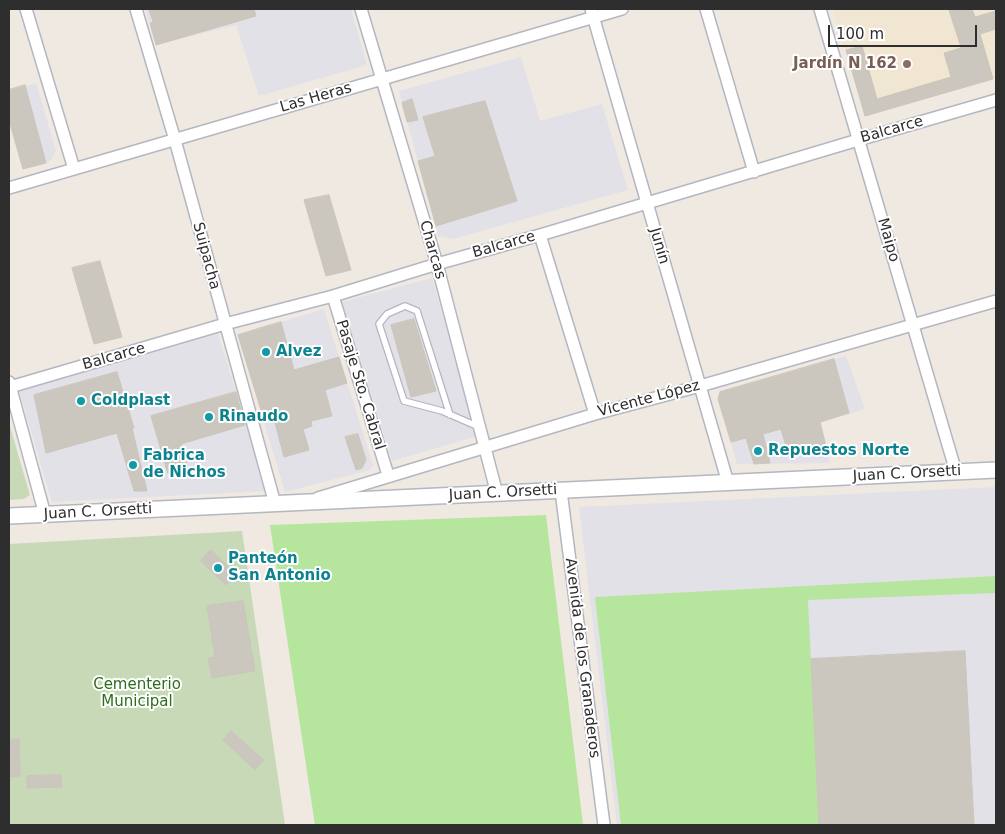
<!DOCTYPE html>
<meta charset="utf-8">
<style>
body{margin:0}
#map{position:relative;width:1005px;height:834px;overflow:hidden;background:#efe9e1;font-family:"DejaVu Sans",sans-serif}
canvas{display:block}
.frame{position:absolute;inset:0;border:10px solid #2e2e2e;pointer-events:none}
.scale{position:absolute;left:828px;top:25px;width:149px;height:22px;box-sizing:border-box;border:2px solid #2e2e2e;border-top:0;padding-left:6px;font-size:15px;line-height:18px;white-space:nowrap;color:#2e2e2e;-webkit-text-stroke:4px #fff;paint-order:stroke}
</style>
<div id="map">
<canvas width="1005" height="834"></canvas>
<div class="frame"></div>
<div class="scale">100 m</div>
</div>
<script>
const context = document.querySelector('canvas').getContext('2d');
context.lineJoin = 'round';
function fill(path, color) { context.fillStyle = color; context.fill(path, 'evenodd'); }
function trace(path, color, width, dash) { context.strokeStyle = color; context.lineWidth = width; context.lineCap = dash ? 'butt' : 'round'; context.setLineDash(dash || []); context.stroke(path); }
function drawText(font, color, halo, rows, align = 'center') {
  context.font = font + ' "DejaVu Sans",sans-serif'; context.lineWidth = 4; context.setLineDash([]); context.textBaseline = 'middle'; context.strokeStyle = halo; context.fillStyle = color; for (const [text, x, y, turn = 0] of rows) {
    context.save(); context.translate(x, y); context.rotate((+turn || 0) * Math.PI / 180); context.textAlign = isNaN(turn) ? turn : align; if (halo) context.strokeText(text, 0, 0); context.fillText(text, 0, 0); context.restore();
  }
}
const industrial = new Path2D(`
 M145,9H351L367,65L259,96L236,25L156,45Z
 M521,57L540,121L602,104L628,190L453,239L438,236L399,91Z
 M36,83L56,151L52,159L47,163L23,169L9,120V90Z
 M432,278L478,436L392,461L342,302Z
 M324,309L373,465L370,470L285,492L238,335Z
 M218,334L267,491L52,502L19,391Z
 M846,356L865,409L820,423L830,463L737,464L718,399L720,392Z
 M996,487V825H617L579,507Z`);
const education = new Path2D(`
 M833,9H996V78L865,116Z`);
const green = new Path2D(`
 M546,515L583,825H315L270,525Z
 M996,576V593L808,600L819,825H621L595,597Z`);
const cemetery = new Path2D(`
 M9,423L30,495L24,499L9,500Z
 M242,531L285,825H9V544Z`);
const building = new Path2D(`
 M149,9H254L256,16L156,45L150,23L153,22Z
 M949,9H972L975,17L996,11V29L980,34L993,79L865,116L846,50L862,46L877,99L951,77L944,53L961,48Z
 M25,85L46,163L23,169L9,120V90Z
 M412,99L418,120L407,122L402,103Z
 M485,101L517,201L436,226L418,161L435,156L423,117Z
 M329,195L351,270L326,276L304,200Z
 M100,261L122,337L94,344L72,268Z
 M414,319L436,391L411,397L391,325Z
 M281,322L294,370L339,357L347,383L325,390L332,416L311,421L312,426L303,429L309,450L284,457L274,419L264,420L238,335Z
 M834,359L849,413L820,422L826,446L789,457L781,429L763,434L770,463L754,464L746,438L731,442L718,399L720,392Z
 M117,372L134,428H132L147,491H134L117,433L46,453L34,395Z
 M236,392L245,425L181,444L188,466L168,474L151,416Z
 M358,434L366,460L362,468L356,470L345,437Z
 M211,550L236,574L226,585L201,561Z
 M243,601L255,671L212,678L208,658L215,657L207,606Z
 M965,651L974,825H819L811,659Z
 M231,731L264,760L255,770L223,740Z
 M9,739H19L20,776L9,777Z
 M61,775L62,787L27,788V776Z`);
const lane = new Path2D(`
 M450,415L417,311L405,306L387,314L379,324L404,401L442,411L479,427`);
const street = new Path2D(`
 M26,9L74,169
 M136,9L175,140L275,504
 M361,9L437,264L497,494
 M591,9L728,483
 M706,9L754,172
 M820,9L956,472
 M9,188L622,9
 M540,235L595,414
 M333,296L388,475
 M9,382L45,515
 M10,387L225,324L333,296L437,264L540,235L858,140L996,100
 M561,491L604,825
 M318,498L595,414L700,386L996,301`);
const secondary = new Path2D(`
 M9,516L996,470`);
const markers = [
 [907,64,5,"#8d6e63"],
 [266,352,5,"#0f9aa8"],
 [81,401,5,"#0f9aa8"],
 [209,417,5,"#0f9aa8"],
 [758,451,5,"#0f9aa8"],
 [133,465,5,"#0f9aa8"],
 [218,568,5,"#0f9aa8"]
];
const educationNames = [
 ["Jardín N 162",897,64]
];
const streetNames = [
 ["Las Heras",316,98,-16],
 ["Balcarce",892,130,-16],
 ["Maipo",888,240,74],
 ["Balcarce",504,245,-16],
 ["Junín",659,246,74],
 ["Charcas",432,250,74],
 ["Suipacha",206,256,75],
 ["Balcarce",114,357,-16],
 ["Pasaje Sto. Cabral",360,385,73],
 ["Vicente López",649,399,-15],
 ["Juan C. Orsetti",907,474,-3],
 ["Juan C. Orsetti",503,493,-3],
 ["Juan C. Orsetti",98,512,-3],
 ["Avenida de los Granaderos",582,658,83]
];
const cultureNames = [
 ["Alvez",276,352],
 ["Coldplast",91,401],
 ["Rinaudo",219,417],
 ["Repuestos Norte",768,451],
 ["Fabrica",143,456],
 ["de Nichos",143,473],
 ["Panteón",228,559],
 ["San Antonio",228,576]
];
const parkNames = [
 ["Cementerio",137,685],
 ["Municipal",137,702]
];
fill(industrial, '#e3e1e8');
fill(education, '#f0e6d1');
fill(green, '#b6e59e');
fill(cemetery, '#c8d9b8');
fill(building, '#cbc7bf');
trace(building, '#cbc5ba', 1);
trace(lane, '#b4b7c1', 8);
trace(street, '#b4b7c1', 14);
trace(secondary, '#b4b7c1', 18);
trace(lane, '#fff', 5.5);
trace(street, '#fff', 11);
trace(secondary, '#fff', 15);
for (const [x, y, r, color] of markers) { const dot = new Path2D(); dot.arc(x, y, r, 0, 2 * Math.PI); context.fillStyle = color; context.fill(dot); trace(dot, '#fff', 2); }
drawText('bold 15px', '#785e54', '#fff', educationNames, 'right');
drawText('15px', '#2e2e2e', '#fff', streetNames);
drawText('bold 15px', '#0d838f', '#fff', cultureNames, 'left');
drawText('15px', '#2c6e1b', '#fff', parkNames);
</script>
